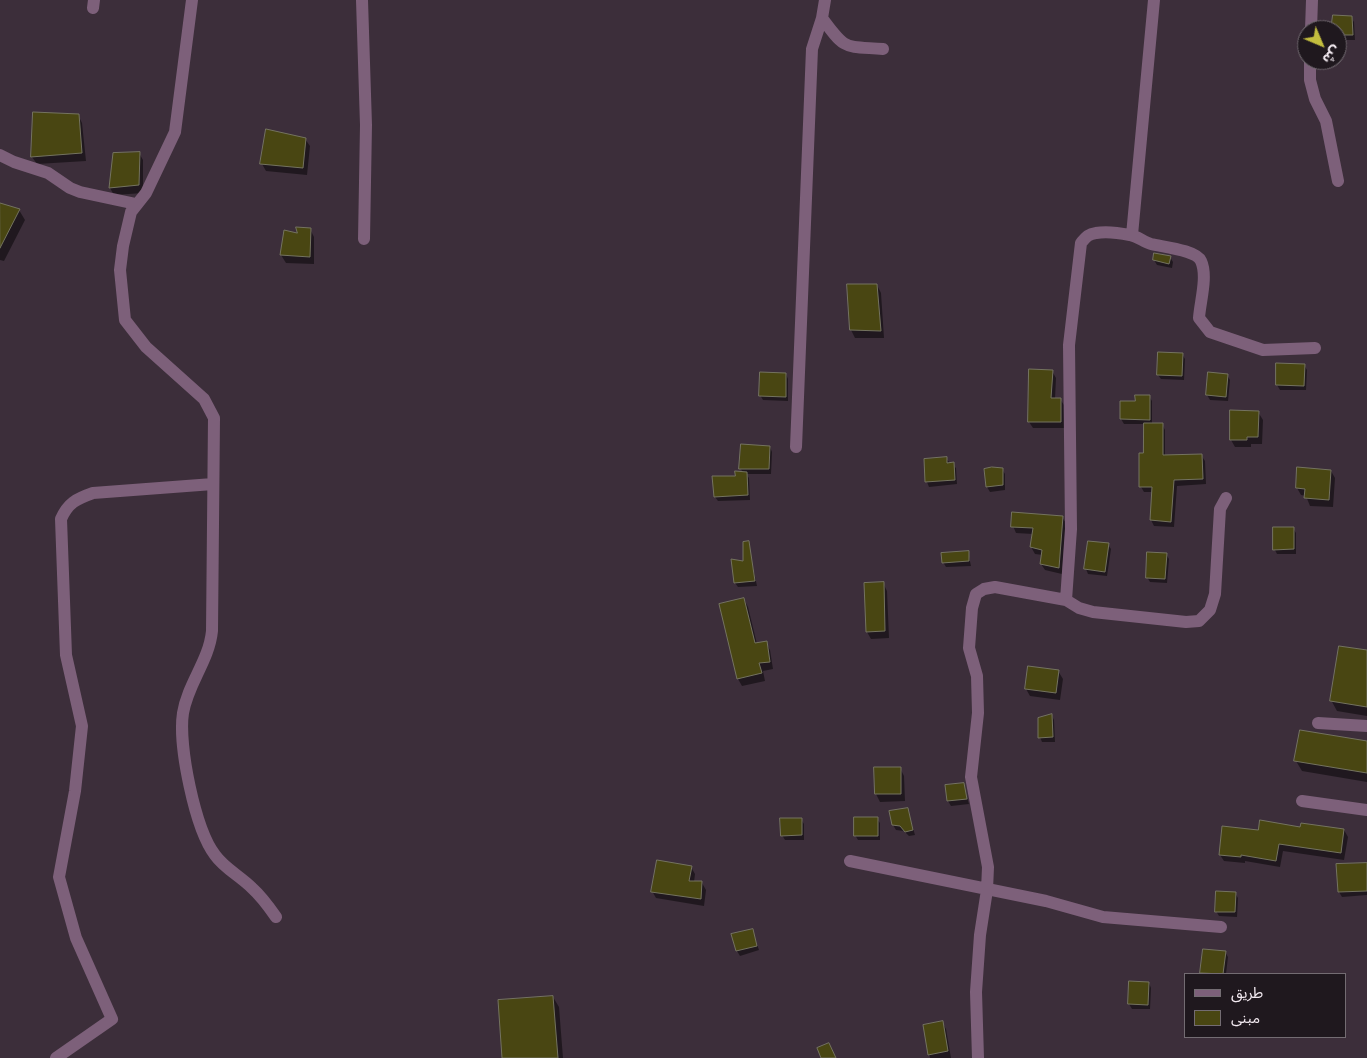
<!DOCTYPE html>
<meta charset="utf-8">
<style>
body{margin:0}
#map{position:relative;width:1367px;height:1058px;overflow:hidden;background:#3c2e3a;font-family:Mulish,"Noto Sans Arabic",sans-serif}
canvas{display:block}
.legend{position:absolute;left:1184px;top:973px;width:162px;height:65px;box-sizing:border-box;background:#1f181e;border:1px solid #736c72;margin:0;padding:6px 9px;list-style:none;font-size:15px;color:#f2e9f0}
.legend li{display:flex;align-items:center;gap:10px;height:25px}
.legend b{width:25px;border:1px solid #736c72}
.north{position:absolute;left:1297px;top:20px;width:50px;height:50px;box-sizing:border-box;background:#1f181e;border:1px solid #736c72;border-radius:50%;rotate:135deg;font-size:14px;font-weight:700;line-height:20px;text-align:center;color:#f2e9f0}
.north::after{content:'';display:block;margin:auto;width:18px;height:22px;background:#c3bd3e;clip-path:polygon(50% 0,100% 100%,50% 72%,0 100%)}
</style>
<div id="map">
<canvas width="1367" height="1058"></canvas>
<ul class="legend">
<li><b style="height:6px;background:#7d607a"></b>طريق</li>
<li><b style="height:14px;background:#494612"></b>مبنى</li>
</ul>
<div class="north">ش</div>
</div>
<script>
const context = document.querySelector('canvas').getContext('2d');
context.lineJoin = 'round';
function fill(path, color) { context.fillStyle = color; context.fill(path, 'evenodd'); }
function trace(path, color, width, dash) { context.strokeStyle = color; context.lineWidth = width; context.lineCap = dash ? 'butt' : 'round'; context.setLineDash(dash || []); context.stroke(path); }
const shadow = new Path2D(`
 M1351,17L1354,22L1355,40H1337V30H1333Z
 M34,113L78,115L82,123L86,161L37,164L32,157Z
 M305,139L310,146L307,175L266,171L262,164Z
 M139,153L143,160V193L114,195L110,188Z
 M0,205L19,210L25,220L4,261L0,260Z
 M310,229L314,237V264L286,263L281,255L299,234Z
 M1155,254L1170,257L1173,262L1172,268L1157,265L1154,260Z
 M877,285L881,293L884,338H855L851,330Z
 M1182,354L1185,359L1184,380L1161,379L1158,375Z
 M1277,365H1304L1307,370L1306,390H1280L1277,385Z
 M1052,371L1056,378L1055,399H1060L1064,405V428H1033L1029,422Z
 M786,374L788,379V401L763,400L760,395Z
 M1227,375L1230,380L1228,401L1210,400L1207,395Z
 M1149,396L1152,401V424H1162L1165,430V457L1201,455L1205,461L1206,484L1177,486L1174,527L1154,526L1151,520L1153,492H1144L1141,487L1145,454V424H1124L1121,419L1136,402Z
 M1258,412L1263,420L1262,444H1251V447H1235L1231,440Z
 M742,445L770,447L772,452L771,474H746L749,478L750,500L718,501L715,497L743,473L741,469Z
 M946,459L956,468L957,484L929,487L927,482Z
 M1002,469L1005,474V490L990,492L987,487Z
 M1331,471L1335,478L1333,507L1310,506L1306,496L1301,495L1297,488Z
 M1062,517L1066,523L1062,574L1045,570L1041,564L1043,555L1035,554L1031,547L1033,534L1016,533L1013,526Z
 M1293,528L1296,533V554H1277L1275,550Z
 M748,543L757,586L738,587L735,583L744,562Z
 M1108,545L1111,549L1107,576L1088,574L1086,569Z
 M968,552L971,566L946,567L943,562Z
 M1166,554L1169,559L1167,583L1150,582L1147,577Z
 M883,583L887,591L889,638L871,639L867,632Z
 M744,599L748,607L757,644L766,643L770,650L773,669L763,671L765,681L742,686L738,679L721,605Z
 M1367,652V716L1337,711L1331,700Z
 M1058,671L1063,679L1060,700L1030,696L1026,689Z
 M1052,716L1054,720L1055,742H1042L1040,737Z
 M1367,743V782L1302,771L1296,761Z
 M900,768L904,776L905,801L880,802L876,794Z
 M963,785L969,804L951,806L948,801Z
 M907,808L915,835L909,836L904,831L896,830L893,825Z
 M801,819L804,824V840H785L782,835Z
 M877,819L880,823V840H858L855,835Z
 M1302,828L1344,830L1348,837L1344,860L1283,851L1280,867L1245,861V863L1224,861L1220,855L1259,832Z
 M1367,864V895L1342,897L1339,892Z
 M691,867L695,874L694,882L702,883L706,890L704,906L656,898L652,891Z
 M1235,893L1238,898L1237,917L1219,916L1216,911Z
 M752,930L759,950L740,956L737,951Z
 M1204,950L1225,952L1228,957L1226,974H1202Z
 M1149,983L1151,988L1150,1009H1132L1129,1004Z
 M553,997L559,1007L563,1058H504Z
 M942,1022L946,1029L951,1058H930L924,1026Z`);
const building = new Path2D(`
 M1333,15L1352,16L1353,35H1337V30H1331Z
 M33,112L79,114L82,153L31,157Z
 M266,129L306,138L303,168L260,164Z
 M140,152L139,185L109,188L113,153Z
 M0,203L20,209L0,248Z
 M296,227L311,228L310,257L280,255L284,230L297,233Z
 M1154,253L1171,256L1169,264L1153,260Z
 M847,284H877L881,331L850,330Z
 M1158,352L1183,353L1182,376L1157,375Z
 M1276,363L1305,364L1304,386L1276,385Z
 M1029,369L1053,370L1051,398H1061V422H1028Z
 M760,372L786,373V397L759,396Z
 M1208,372L1228,374L1226,397L1206,395Z
 M1135,395H1150V420L1120,419V401H1135Z
 M1230,410L1259,411L1258,437H1247V440H1230Z
 M1144,423H1163V455L1202,454L1203,479L1174,480L1171,522L1150,520L1152,487H1139V453H1143Z
 M741,444L770,446L769,469H739Z
 M947,457V463L954,462L955,480L925,482L924,459Z
 M992,467L1003,468V485L986,487L984,469Z
 M1297,467L1331,470L1329,500L1304,498L1305,489L1296,488Z
 M735,471L747,472L748,495L714,497L712,476H735Z
 M1012,512L1063,516L1059,568L1040,564L1042,550L1030,547L1033,528L1011,527Z
 M1273,527H1294V549L1273,550Z
 M749,541L755,581L734,583L731,559L743,561V542Z
 M1088,541L1109,543L1105,572L1084,569Z
 M969,551V561L942,563L941,553Z
 M1147,552L1167,553L1165,579L1146,578Z
 M884,582L885,631L866,632L864,583Z
 M744,598L755,643L767,641L770,662L759,663L762,673L737,679L719,604Z
 M1339,646L1367,650V707L1330,701Z
 M1028,666L1059,670L1056,693L1025,689Z
 M1052,714L1053,737L1038,738V718Z
 M1300,730L1367,741V773L1294,761Z
 M874,767H901V794H875Z
 M964,783L967,799L947,801L945,785Z
 M908,808L913,830L905,832L900,826L892,825L889,811Z
 M854,817H878V836H854Z
 M780,818H802V835L781,836Z
 M1260,820L1300,827L1301,823L1344,829L1341,853L1279,844L1276,861L1241,855V857L1219,855L1222,826L1258,830Z
 M657,860L692,866L689,881H702L701,899L651,892Z
 M1367,863V891L1338,892L1336,864Z
 M1216,891L1236,892L1235,912H1215Z
 M753,929L757,946L736,951L731,934Z
 M1203,949L1226,951L1223,974L1200,973Z
 M1129,981L1149,982L1148,1005L1128,1004Z
 M553,996L558,1058H502L498,1000Z
 M943,1021L948,1051L928,1055L923,1025Z
 M829,1043L836,1058H821L817,1048Z`);
const street = new Path2D(`
 M192,0L175,132L146,193L131,212L123,246L120,270L125,320L146,347L204,399L214,418L212,631C209,661 188,683 183,713C178,745 195,829 215,855C224,868 240,876 252,888C261,896 269,907 276,917
 M362,0L366,125L364,239
 M93,8L94,0
 M822,18C846,51 844,46 883,49
 M1311,30L1312,0
 M1310,60V80L1315,99L1326,121L1338,181
 M0,155L14,162L48,173L70,188L80,192L136,204
 M1132,235L1154,0
 M796,447L812,49L822,18L825,0
 M1066,600L1079,608L1093,612L1186,622L1199,621L1210,610L1215,594L1220,509L1226,498
 M1318,723L1367,726
 M1302,801L1367,810
 M850,861L1046,901L1103,917L1221,927
 M56,1058L112,1019L76,938L59,877L75,791L82,726L66,655L61,519C68,503 76,499 93,493L213,484
 M978,1058L976,992L980,935L987,890L988,867L971,777L978,713L977,676L969,648L972,608L976,594L984,589L995,587L1066,600L1071,529L1069,345L1081,243C1086,237 1088,234 1096,233C1106,231 1120,233 1130,235C1137,236 1144,242 1151,244C1163,247 1196,250 1201,261C1208,276 1200,302 1199,318L1210,332L1263,350L1315,348`);
fill(shadow, '#0007');
fill(building, '#494612');
trace(building, '#747360', 1);
trace(street, '#7d607a', 12);
</script>
